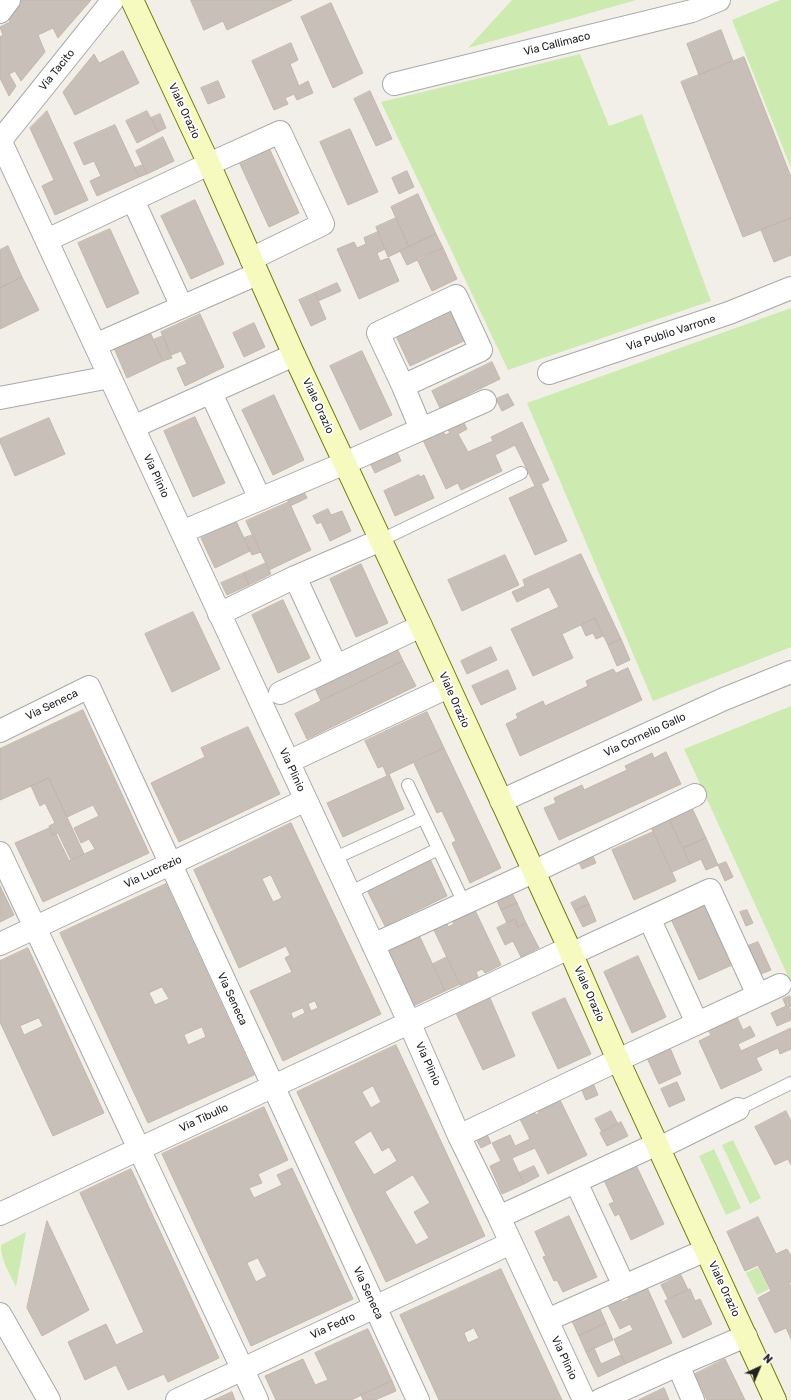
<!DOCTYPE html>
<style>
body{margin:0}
#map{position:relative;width:791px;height:1400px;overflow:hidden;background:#f2efe9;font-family:Rubik,sans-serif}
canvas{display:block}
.north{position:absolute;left:739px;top:1348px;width:40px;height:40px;-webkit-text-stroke:3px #fff;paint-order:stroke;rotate:44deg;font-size:11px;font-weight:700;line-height:16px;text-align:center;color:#222}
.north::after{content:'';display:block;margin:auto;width:14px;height:18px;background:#222;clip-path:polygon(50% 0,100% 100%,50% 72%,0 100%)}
</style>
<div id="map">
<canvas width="791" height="1400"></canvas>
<div class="north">N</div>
</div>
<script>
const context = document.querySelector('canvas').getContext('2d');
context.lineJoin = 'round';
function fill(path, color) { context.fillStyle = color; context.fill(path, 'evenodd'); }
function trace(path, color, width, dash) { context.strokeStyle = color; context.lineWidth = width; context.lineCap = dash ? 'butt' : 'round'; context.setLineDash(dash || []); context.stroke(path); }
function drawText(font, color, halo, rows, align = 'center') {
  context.font = font + ' Rubik,sans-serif'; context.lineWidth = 4; context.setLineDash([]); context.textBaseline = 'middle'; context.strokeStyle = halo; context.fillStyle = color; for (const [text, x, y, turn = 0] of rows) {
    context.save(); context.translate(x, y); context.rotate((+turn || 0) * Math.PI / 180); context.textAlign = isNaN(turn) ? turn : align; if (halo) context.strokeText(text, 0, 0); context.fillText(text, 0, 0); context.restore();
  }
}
const grass = new Path2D(`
 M512,0H636L468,48Z
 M780,0H791V168L732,20Z
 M580,54L609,126L642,114L711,301L508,370L381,102Z
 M791,308V647L653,701L527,403Z
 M791,706V983L684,749Z
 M733,1140L761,1198L750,1204L722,1145Z
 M714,1149L741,1208L726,1215L699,1156Z
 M26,1232L16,1287C10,1274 0,1259 1,1245Z
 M758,1267L769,1289L757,1295L746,1273Z`);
const building = new Path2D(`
 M17,0H91L58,38L53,28L38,35L45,52L21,81L15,71L9,74L16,86L9,96L0,78V37L3,35L0,27L10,22L5,13Z
 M191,0H292L227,30L223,21L204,30Z
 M331,3L363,73L333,88L301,17Z
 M721,30L733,61L699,75L687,44Z
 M291,43L298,60L290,64L299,86L308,81L313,93L297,100L294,94L285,98L288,104L274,110L252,61Z
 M123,51L139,83L75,115L63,92L94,54L99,63Z
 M744,57L791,177V218L743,237L681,82Z
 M218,81L225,97L208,104L201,88Z
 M370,91L392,139L376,146L354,99Z
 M47,111L88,200L55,215L42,186L54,180L30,128Z
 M147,111L158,132L137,143L126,121Z
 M160,114L166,128L158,132L151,118Z
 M115,125L139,177L97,196L90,181L101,176L94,161L84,165L74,143Z
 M350,129L378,192L348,205L320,142Z
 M163,137L174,161L147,174L136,151Z
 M270,150L299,213L269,227L240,164Z
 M143,165L147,174L139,177L135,168Z
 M407,171L414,187L399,194L392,178Z
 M418,194L436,234L409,247L391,207Z
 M195,200L224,264L191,279L161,216Z
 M396,218L409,247L388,257L376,227Z
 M791,218V255L774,262L761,230Z
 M110,229L139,293L107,308L78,243Z
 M378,232L385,249L377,253L380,261L389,258L399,281L359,299L337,249L354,242L357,248L366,244L364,238Z
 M436,234L443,248L407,265L400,251Z
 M8,246L22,277L0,288V250Z
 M443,248L457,279L432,291L417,259Z
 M22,277L39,310L0,329V288Z
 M337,283L341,291L318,301L315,293Z
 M315,293L326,319L311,326L299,300Z
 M452,310L466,340L410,366L396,336Z
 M200,314L224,367L185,386L177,368L187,364L181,351L171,355L161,332Z
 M254,323L265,347L244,357L233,333Z
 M150,332L163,361L127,378L114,348Z
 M163,336L172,358L163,361L153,340Z
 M362,351L392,415L360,430L330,366Z
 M492,362L500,379L440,408L432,391Z
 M508,394L514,405L502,411L496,399Z
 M274,395L304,460L273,475L242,410Z
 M195,417L225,483L193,497L164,431Z
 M49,418L65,454L15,476L0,442V439Z
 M463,421L467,429L458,434L468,452L493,441L491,437L522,422L549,480L541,484L567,541L535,555L509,498L535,486L515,445L495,455L502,471L461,490L458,483L446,489L423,440L443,431L445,435L450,433L447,428Z
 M395,447L401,461L375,473L368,459Z
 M419,475L420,477L424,475L434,498L395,516L384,491Z
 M303,490L307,498L290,506L287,498Z
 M289,502L311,550L269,570L246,521Z
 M328,509L331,515L342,511L351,531L330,541L321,522L317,524L313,516Z
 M236,521L250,551L215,568L201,538Z
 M253,535L261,552L252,555L244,538Z
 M581,554L621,639L608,645L595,618L562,634L573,658L533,676L511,629L559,607L549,587L517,602L512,592L525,586L523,580Z
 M505,555L519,585L462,611L448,580Z
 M266,563L271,574L249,585L244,573Z
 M361,564L388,623L356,637L330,579Z
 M244,573L249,585L227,595L221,583Z
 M283,600L310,658L278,673L252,615Z
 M193,612L220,669L172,692L145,634Z
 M595,618L603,636L596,639L593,633L586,636L581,625Z
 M621,639L630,660L617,666L608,645Z
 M396,646L403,661L321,701L314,686Z
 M491,647L497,660L467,674L461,661Z
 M403,661L416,686L307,739L295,714Z
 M628,668L642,700L520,756L506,724L518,718L516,714L543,701L545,706L588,686L586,681L613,669L616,673Z
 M508,670L516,689L481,705L472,686Z
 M83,710L149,853L43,902L15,843L49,828L53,835L56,834L69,861L95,849L89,839L81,843L74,828L99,816L93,805L67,817L49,778L0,800V749Z
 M427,712L444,748L389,774L404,809L343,837L327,803L387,776L383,766L378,768L365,741Z
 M248,727L280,794L179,842L151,783L205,757L201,748Z
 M444,748L501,868L470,883L452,843L456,841L442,811L437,813L414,763Z
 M666,752L681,784L559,840L544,808L556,803L554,798L582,785L584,790L627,770L625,766L652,753L654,758Z
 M49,778L84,854L71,860L58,833L53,835L49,826L55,823L45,803L40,806L31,786Z
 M692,808L706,838L683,848L669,819Z
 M669,819L690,864L672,872L651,827Z
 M291,823L381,1014L283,1061L250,991L292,972L285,958L290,955L286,946L239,968L194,870ZM271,875L282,898L273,902L262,879ZM315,1001L318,1008L311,1011L308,1004ZM303,1008L305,1013L293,1019L291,1013Z
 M653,832L676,881L634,900L612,850Z
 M706,838L718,865L706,870L701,859L690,864L683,848Z
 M592,854L596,863L582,869L578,860Z
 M430,859L447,896L385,926L367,890Z
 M726,862L733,877L725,881L718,865Z
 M166,884L254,1075L148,1123L60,933ZM162,987L169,999L155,1005L149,993ZM202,1027L206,1037L188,1045L184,1035Z
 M0,886L14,915L0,922Z
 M511,891L517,903L501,910L496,899Z
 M585,896L589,904L575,911L571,903Z
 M517,903L526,923L518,927L515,919L507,923L501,910Z
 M706,903L734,964L699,980L671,919Z
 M589,904L596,921L583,927L575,911Z
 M474,908L501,965L485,973L482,969L476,972L478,977L460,985L433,928L446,921L448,927L454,924L451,919Z
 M747,910L753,923L746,926L740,912Z
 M515,919L518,927L526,923L539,948L521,957L513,941L505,945L497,928Z
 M419,935L445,991L411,1007L385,950Z
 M758,942L771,970L761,974L748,946Z
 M28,948L104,1113L53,1136L0,1022V961ZM39,1018L43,1026L24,1035L20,1026Z
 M638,956L666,1017L632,1033L604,972Z
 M447,957L460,984L445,991L433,964Z
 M790,996L791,1006L789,1007L791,1011V1020L777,1026L771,1013L786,1006L783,999Z
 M490,998L515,1056L483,1070L456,1013Z
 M565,998L591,1054L558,1069L532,1013Z
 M737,1017L743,1030L750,1026L755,1036L738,1044L741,1051L791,1028V1049L780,1054L778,1048L756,1058L762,1070L721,1089L699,1041L711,1035L708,1030Z
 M396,1045L485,1236L386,1282L297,1092ZM373,1086L381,1102L371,1108L362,1092ZM371,1131L382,1151L389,1147L397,1161L374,1175L354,1142ZM413,1175L430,1203L414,1212L429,1238L416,1245L385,1192Z
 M670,1048L681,1074L659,1084L647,1058Z
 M677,1082L685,1100L669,1107L661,1089Z
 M593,1083L598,1095L586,1100L581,1088Z
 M559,1098L587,1155L548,1174L535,1148L512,1158L524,1184L502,1194L490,1166L501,1161L492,1143L510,1135L515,1146L530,1139L519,1117L533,1110L536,1115L539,1113L537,1108Z
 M264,1107L288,1160L258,1174L262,1183L249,1188L254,1198L282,1185L277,1175L292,1168L353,1299L251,1346L162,1154ZM258,1258L267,1276L256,1282L247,1263Z
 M611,1111L618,1124L602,1132L595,1119Z
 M786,1111L791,1121V1165L788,1159L775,1165L755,1127Z
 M621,1122L628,1136L607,1146L600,1133Z
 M486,1132L491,1143L481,1148L475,1137Z
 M636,1165L664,1224L631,1240L619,1214L615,1216L609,1204L614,1202L604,1180Z
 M534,1166L539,1176L524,1184L519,1173Z
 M131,1169L219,1358L168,1382L164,1374L128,1390L116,1365L85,1380L68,1342L106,1324L116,1345L144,1332L80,1193Z
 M569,1216L597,1277L563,1292L557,1280L554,1281L543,1257L546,1256L535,1232Z
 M758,1217L776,1254L787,1249L791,1256V1282L789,1283L791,1286V1339L786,1328L775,1333L758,1298L771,1291L758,1265L745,1271L727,1232Z
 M47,1221L89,1310L42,1336L27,1308Z
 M501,1269L562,1400H439L400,1315ZM474,1328L479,1338L468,1343L464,1333Z
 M681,1275L688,1290L668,1299L661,1285Z
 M646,1285L672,1343L625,1364L614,1339L633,1330L630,1324L620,1329L607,1303L620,1297L622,1302L629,1299L626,1294Z
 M690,1289L695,1301L700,1299L712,1324L683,1338L665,1301Z
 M599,1307L606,1323L579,1336L571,1319Z
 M606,1323L613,1340L586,1352L579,1336Z
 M368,1329L392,1381L351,1400H276L265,1376L303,1359L315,1385L328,1380L315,1353Z
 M594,1348L601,1364L621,1355L625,1364L598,1377L586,1352Z
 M725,1359L745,1400H707L695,1374Z
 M392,1381L396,1391L375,1400H363L361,1395Z
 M664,1388L669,1400H639Z
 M232,1392L235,1400H214Z`);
const lane = new Path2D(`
 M381,540L521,473
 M408,785L464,903
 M333,859L423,818
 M349,893L438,849
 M738,1109L791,1083`);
const street = new Path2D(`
 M0,12L9,0
 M394,84L692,11L719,0
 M0,140L409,1022L459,1136L499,1217L584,1400
 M0,141L113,0
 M133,200L182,307
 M47,240L209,164L280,132L323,224L251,259
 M95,345L257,274
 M549,373L729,313L791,288
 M403,386L481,350L456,296L378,333L403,386L421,429
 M211,393L260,499
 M0,398L110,377
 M133,427L294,355
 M182,532L345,463L485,401
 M295,577L336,666
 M219,614L295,577L381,540
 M280,693L421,626
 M0,731L89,687L418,1400
 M288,762L448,687
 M501,801L724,699L791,672
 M0,853L257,1400
 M649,918L697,1023
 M0,944L306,800
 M373,945L533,872L695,795
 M571,954L710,890L758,995
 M459,1136L618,1060L780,985
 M659,1148L738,1109
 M576,1182L624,1286
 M0,1214L569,948
 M499,1217L657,1144
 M0,1314L49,1400
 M547,1320L706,1250
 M678,1365L693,1400
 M177,1400L511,1243
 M600,1400L678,1365L746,1336`);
const secondary = new Path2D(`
 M132,0L209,164L294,355L421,626L569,948L618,1060L775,1400`);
const streetNames = [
 ["Via Callimaco",557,44,-14],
 ["Via Tacito",57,70,-51],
 ["Viale Orazio",184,111,65],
 ["Via Publio Varrone",671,333,-18],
 ["Viale Orazio",318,406,65],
 ["Via Plinio",156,476,65],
 ["Viale Orazio",454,700,66],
 ["Via Seneca",52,705,-26],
 ["Via Cornelio Gallo",645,735,-25],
 ["Via Plinio",292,770,65],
 ["Via Lucrezio",153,872,-25],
 ["Viale Orazio",589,994,66],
 ["Via Seneca",232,999,65],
 ["Via Plinio",428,1064,66],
 ["Via Tibullo",204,1118,-25],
 ["Viale Orazio",724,1289,65],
 ["Via Seneca",368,1293,65],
 ["Via Fedro",333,1326,-25],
 ["Via Plinio",564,1358,65]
];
fill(grass, '#cdebb0');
fill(building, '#c7bfb8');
trace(building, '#c4b6ab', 1);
trace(lane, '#a9a9a9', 14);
trace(street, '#a9a9a9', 24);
trace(secondary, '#707d05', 24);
trace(lane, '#fff', 12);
trace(street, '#fff', 22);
trace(secondary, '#f7fabf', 22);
drawText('11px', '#222', '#fff', streetNames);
</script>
